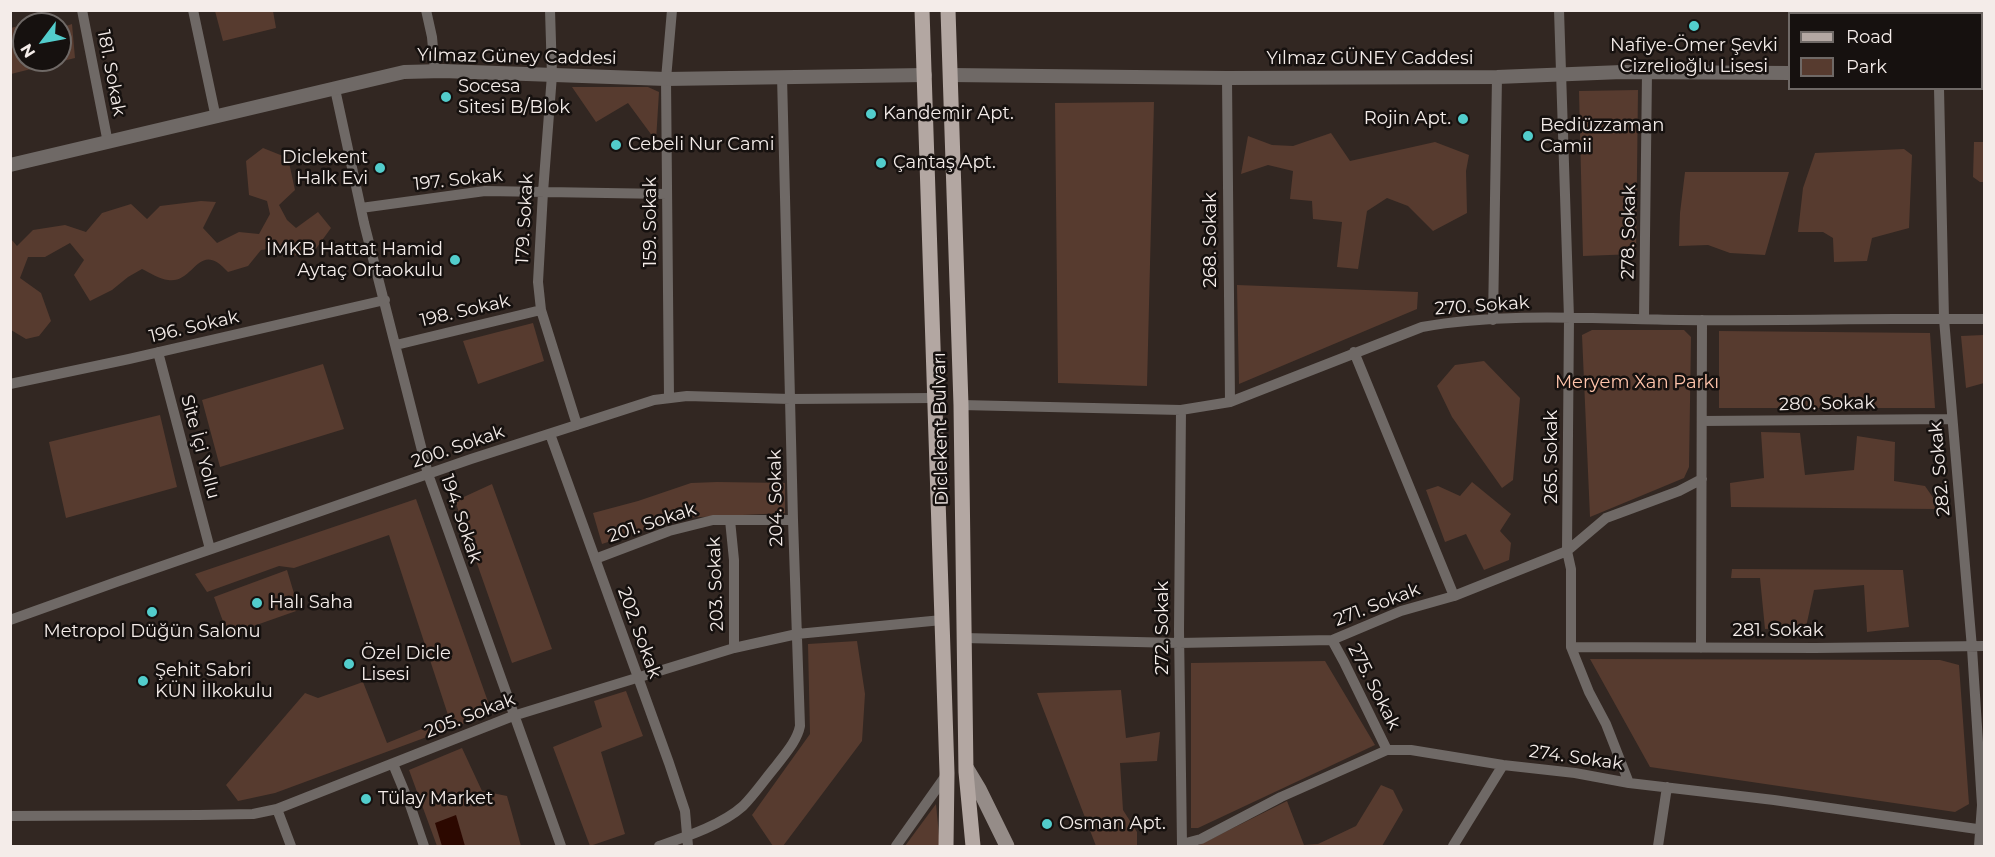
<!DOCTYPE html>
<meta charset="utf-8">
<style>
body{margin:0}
#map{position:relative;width:1995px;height:857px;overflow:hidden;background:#322722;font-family:Montserrat,sans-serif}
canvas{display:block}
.frame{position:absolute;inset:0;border:12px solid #f4ece9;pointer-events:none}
.legend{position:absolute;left:1788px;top:12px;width:195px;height:78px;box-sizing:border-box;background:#16110f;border:2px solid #6f6966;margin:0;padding:8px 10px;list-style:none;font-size:18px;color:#f4ece9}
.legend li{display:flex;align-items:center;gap:12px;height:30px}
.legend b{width:30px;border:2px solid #6f6966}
.north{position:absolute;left:12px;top:12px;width:60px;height:60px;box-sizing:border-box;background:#16110f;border:2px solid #6f6966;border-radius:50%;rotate:238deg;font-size:16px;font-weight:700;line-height:24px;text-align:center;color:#f4ece9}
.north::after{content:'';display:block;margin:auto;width:21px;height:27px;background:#52cdcc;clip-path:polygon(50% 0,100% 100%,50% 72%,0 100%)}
</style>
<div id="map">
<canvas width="1995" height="857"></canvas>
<div class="frame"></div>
<ul class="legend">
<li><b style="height:8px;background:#b3a7a2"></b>Road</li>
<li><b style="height:16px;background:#573b2f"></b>Park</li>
</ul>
<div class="north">N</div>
</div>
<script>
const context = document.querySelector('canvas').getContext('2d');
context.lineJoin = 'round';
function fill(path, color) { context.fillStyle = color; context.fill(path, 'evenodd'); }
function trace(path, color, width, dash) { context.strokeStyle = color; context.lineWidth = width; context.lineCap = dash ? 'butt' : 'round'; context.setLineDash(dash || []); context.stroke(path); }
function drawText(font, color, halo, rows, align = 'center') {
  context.font = font + ' Montserrat,sans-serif'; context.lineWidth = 5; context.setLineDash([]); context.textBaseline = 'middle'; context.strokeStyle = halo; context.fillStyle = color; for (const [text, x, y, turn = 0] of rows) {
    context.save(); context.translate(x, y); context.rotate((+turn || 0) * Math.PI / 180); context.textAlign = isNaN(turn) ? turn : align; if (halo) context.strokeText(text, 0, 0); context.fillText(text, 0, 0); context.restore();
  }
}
const green = new Path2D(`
 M215,11H273L276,28L223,41Z
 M72,24L75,58L11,74V28L22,25L24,60H60V28Z
 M572,87H648L659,92L656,141L628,103L596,122Z
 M1638,90L1636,254L1583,256L1579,91Z
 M1154,102L1147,386L1058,383L1055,103Z
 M1331,133L1350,161L1435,142L1469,155L1466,171L1467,213L1433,231L1408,206L1387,198L1367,211L1358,269L1337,267L1342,222L1313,219L1312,201L1290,199L1293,171L1268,165L1241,174L1248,136L1272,145L1293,146Z
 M1974,142H1984V182H1980L1973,177Z
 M263,148L288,158L295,190L279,205L287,220L296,228L318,212L331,228L315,250L293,256L275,248L261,250L248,266L228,272C198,238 195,284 168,280C160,279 150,273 142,269L128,277L112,290L90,301L74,275L84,260L70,243L45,257H28L20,278L41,293L51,321L39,336L26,339L11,330V239L17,246L33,230L65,225L86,232L102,213L131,204L147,219L160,206L201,201L216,202L203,228L217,243L239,232L259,234L270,214L267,201L249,195L246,161Z
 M1904,149L1912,155L1909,228L1872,238L1867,261L1834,262L1833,238L1823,232H1798L1803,188L1815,153Z
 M1685,172H1789L1765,255L1730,253L1708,245L1679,246L1680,213Z
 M1237,285L1418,292L1417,309L1239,384Z
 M533,323L544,361L478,384L463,341Z
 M1592,330H1684L1691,337L1689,467L1684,478L1590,517L1582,335Z
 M1719,331L1930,333L1935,408H1719Z
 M1984,335V383L1966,388L1961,336Z
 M1484,361L1520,398L1513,480L1502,488L1452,417L1437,386L1455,365Z
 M323,364L344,429L220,467L202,400Z
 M160,415L177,487L66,518L49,442Z
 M1761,432L1800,433L1805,475L1854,470L1857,436L1895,442L1894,481L1925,486L1934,499L1935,509L1731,507L1730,483L1764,478Z
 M717,482L785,483V513L680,518L602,544L593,513L638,501L691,483Z
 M1472,482L1511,514L1500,531L1511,543L1509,560L1484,570L1466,534L1445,542L1426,490L1438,486L1460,496Z
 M492,484L552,649L512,663L455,501Z
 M416,499L492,713L275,793L238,801L226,785L305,693L318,698L363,682L387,743L449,718L389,535L294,568L279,566L207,592L195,574Z
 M1732,569L1903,570L1909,627L1867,632L1864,585L1814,590L1806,627L1765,629L1760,578H1731Z
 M287,570L299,610L228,635L214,597Z
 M857,641L865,694L862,741L783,846H773L752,815L810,734L808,644Z
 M1590,659L1940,660L1959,665L1969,804L1955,812L1650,767Z
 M1325,661L1375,745L1198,828H1191V663Z
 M1121,690L1126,738L1160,732L1157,761L1120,763L1123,810L1137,832V846H1096L1037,693Z
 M626,691L643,736L601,752L625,834L590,846L553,747L602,727L594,701Z
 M462,748L482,791L507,796L521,846H437L409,770Z
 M1381,785L1393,790L1403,810L1382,846H1197L1287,801L1304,845L1318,844L1356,826Z
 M936,804L940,846H905Z`);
const water = new Path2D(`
 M456,815L465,846H442L435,823Z`);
const minor = new Path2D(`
 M82,10L108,143
 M193,10L216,118
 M426,10L432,37L435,71
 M550,10L552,75L543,192L538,282L541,310L577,425
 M1559,10L1569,318L1567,551L1571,569V647L1589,692L1606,724L1629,783
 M1800,10V14
 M1227,78L1230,402
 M1939,88L1944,319L1972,648L1982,805L1979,846
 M335,89L364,223L428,474L561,846
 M361,208L485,191L667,194
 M1644,319L1647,72
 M1493,320L1497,77
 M396,345L541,310
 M158,352L210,549
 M1354,352L1454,596
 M10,384L129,359L385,300
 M669,398L666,79L672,10
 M961,405L1181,410L1230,402L1422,327C1506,312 1595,319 1680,320C1781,321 1883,318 1984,319
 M1181,410L1179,630L1182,846
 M1702,421L1952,419
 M550,434L669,763L685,811L688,846
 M730,520L734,560V648
 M595,559L669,531L713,520H793
 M10,620L119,581L471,459L654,400L687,396L790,399L934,398
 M964,638L1179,643L1332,640L1401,611L1454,596L1567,551L1606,518L1679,491L1702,479
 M1332,640L1344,662L1387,750
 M1571,647L1815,648L1984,646
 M1701,648L1702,320
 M393,764L410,805L424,846
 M277,809L291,846
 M10,816L199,815L253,814L277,809L513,716L734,648L797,634L942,620
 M1182,844L1201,839L1281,797L1387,750H1411L1503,765L1575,773L1629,783L1774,800L1984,830
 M659,846C685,837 722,825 743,806C755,794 765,779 776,766C785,754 797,741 800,726L793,520L782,76
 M896,846L947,774
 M1453,846L1503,765
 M1658,846L1667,787`);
const tertiary = new Path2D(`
 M950,75L1227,78L1497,77L1622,72L1790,73
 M1982,75H1984
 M10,165L404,72L443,71L666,79L925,75`);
const secondary = new Path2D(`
 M967,769L979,789L1007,846`);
const primary = new Path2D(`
 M922,10L947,773L946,846
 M948,10L961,405L966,772L973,846`);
const markers = [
 [1694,26,6,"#52cdcc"],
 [446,97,6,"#52cdcc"],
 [871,114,6,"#52cdcc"],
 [1463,119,6,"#52cdcc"],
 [1528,136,6,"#52cdcc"],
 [616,145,6,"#52cdcc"],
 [881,163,6,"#52cdcc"],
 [380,168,6,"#52cdcc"],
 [455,260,6,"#52cdcc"],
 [257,603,6,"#52cdcc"],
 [152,612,6,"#52cdcc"],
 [349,664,6,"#52cdcc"],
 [143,681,6,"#52cdcc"],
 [366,799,6,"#52cdcc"],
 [1047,824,6,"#52cdcc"]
];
const poiNames = [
 ["Nafiye-Ömer Şevki",1694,46,"center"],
 ["Cizrelioğlu Lisesi",1694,67,"center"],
 ["Socesa",458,87],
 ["Sitesi B/Blok",458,108],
 ["Kandemir Apt.",883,114],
 ["Rojin Apt.",1451,119,"right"],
 ["Bediüzzaman",1540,126],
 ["Camii",1540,147],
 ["Cebeli Nur Cami",628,145],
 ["Diclekent",368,158,"right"],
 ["Halk Evi",368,179,"right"],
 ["Çantaş Apt.",893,163],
 ["İMKB Hattat Hamid",443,250,"right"],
 ["Aytaç Ortaokulu",443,271,"right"],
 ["Halı Saha",269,603],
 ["Metropol Düğün Salonu",152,632,"center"],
 ["Özel Dicle",361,654],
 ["Lisesi",361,675],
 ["Şehit Sabri",155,671],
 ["KÜN İlkokulu",155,692],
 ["Tülay Market",378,799],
 ["Osman Apt.",1059,824]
];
const streetNames = [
 ["Yılmaz Güney Caddesi",517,57,1],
 ["Yılmaz GÜNEY Caddesi",1370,59],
 ["181. Sokak",111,73,79],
 ["197. Sokak",458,180,-6],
 ["179. Sokak",525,219,-87],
 ["159. Sokak",651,222,-90],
 ["278. Sokak",1629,232,-89],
 ["268. Sokak",1211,240,-90],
 ["270. Sokak",1482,306,-4],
 ["198. Sokak",465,311,-13],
 ["196. Sokak",194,327,-13],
 ["280. Sokak",1827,404,-1],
 ["Diclekent Bulvarı",941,429,-91],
 ["Site İçi Yollu",200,447,75],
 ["200. Sokak",458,447,-19],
 ["265. Sokak",1552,457,-90],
 ["282. Sokak",1940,469,-95],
 ["204. Sokak",776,498,-91],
 ["194. Sokak",461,519,71],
 ["201. Sokak",652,523,-18],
 ["203. Sokak",716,584,-92],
 ["271. Sokak",1377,605,-21],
 ["272. Sokak",1163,628,-90],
 ["281. Sokak",1778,631],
 ["202. Sokak",639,633,70],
 ["275. Sokak",1374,687,63],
 ["205. Sokak",470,716,-21],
 ["274. Sokak",1576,758,8]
];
const parkNames = [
 ["Meryem Xan Parkı",1637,383]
];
fill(green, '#573b2f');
fill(water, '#2c0800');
trace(minor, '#6f6966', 10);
trace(tertiary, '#6f6966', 14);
trace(secondary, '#958c88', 15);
trace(primary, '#b3a7a2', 15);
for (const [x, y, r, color] of markers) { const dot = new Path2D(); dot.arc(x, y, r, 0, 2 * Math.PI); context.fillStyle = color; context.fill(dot); trace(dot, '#16110f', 2); }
drawText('18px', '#f4ece9', '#16110f', poiNames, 'left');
drawText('18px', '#f4ece9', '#16110f', streetNames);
drawText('18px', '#ffc4ab', '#16110f', parkNames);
</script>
